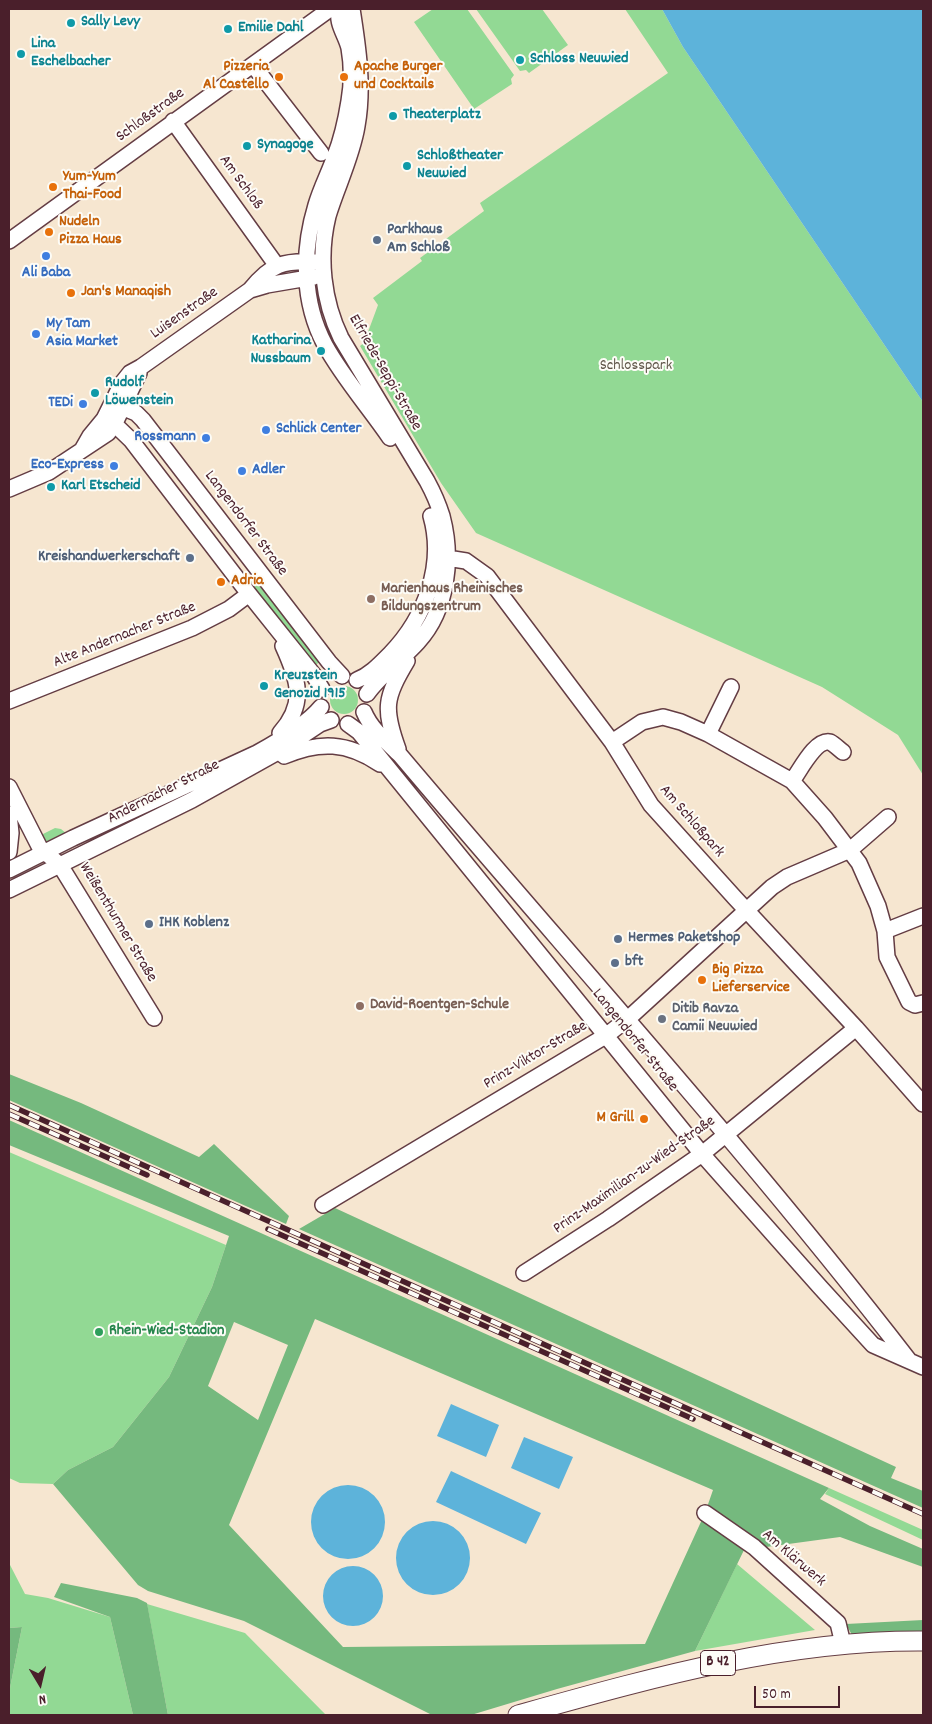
<!DOCTYPE html>
<meta charset="utf-8">
<style>
body{margin:0}
#map{position:relative;width:932px;height:1724px;overflow:hidden;background:#f6e6d0;font-family:Dekko,sans-serif}
canvas{display:block}
.frame{position:absolute;inset:0;border:10px solid #4a1f2b;pointer-events:none}
.north{position:absolute;left:15px;top:1659px;width:50px;height:50px;-webkit-text-stroke:4px #fdfcf7;paint-order:stroke;rotate:171deg;font-size:14px;font-weight:700;line-height:20px;text-align:center;color:#4a1f2b}
.north::after{content:'';display:block;margin:auto;width:18px;height:22px;background:#4a1f2b;clip-path:polygon(50% 0,100% 100%,50% 72%,0 100%)}
.scale{position:absolute;left:754px;top:1686px;width:86px;height:22px;box-sizing:border-box;border:2px solid #4a1f2b;border-top:0;padding-left:6px;font-size:15px;line-height:18px;white-space:nowrap;color:#4a1f2b;-webkit-text-stroke:4px #fdfcf7;paint-order:stroke}
</style>
<div id="map">
<canvas width="932" height="1724"></canvas>
<div class="frame"></div>
<div class="north">N</div>
<div class="scale">50 m</div>
</div>
<script>
const g = document.querySelector('canvas').getContext('2d');
g.lineJoin = 'round';
function fillPath(path, color) { g.fillStyle = color; g.fill(path, 'evenodd'); }
function strokePath(path, color, width, dash) { g.strokeStyle = color; g.lineWidth = width; g.lineCap = dash ? 'butt' : 'round'; g.setLineDash(dash || []); g.stroke(path); }
function label(font, color, halo, rows, align = 'center') {
  g.font = font + ' Dekko,sans-serif'; g.lineWidth = 4; g.setLineDash([]); g.textBaseline = 'middle'; g.strokeStyle = halo; g.fillStyle = color; for (const [text, x, y, turn = 0] of rows) {
    g.save(); g.translate(x, y); g.rotate((+turn || 0) * Math.PI / 180); g.textAlign = isNaN(turn) ? turn : align; if (halo) g.strokeText(text, 0, 0); g.fillText(text, 0, 0); g.restore();
  }
}
const green = new Path2D(`
 M433,9H467L514,75L511,79L512,84L474,109L414,22Z
 M476,9H542L568,45L529,73L526,70L520,71Z
 M625,9H662L683,47L923,402V775L898,735L822,687L476,533L441,483L360,346L371,337L368,332L378,305L373,298L422,261L420,258L484,211L480,203L668,73Z
 M258,576L322,660L312,668L247,584Z
 M330 700a14 14 0 1 1 28 0a14 14 0 1 1-28 0Z
 M55,828L61,829L67,834L46,845L37,837Z
 M9,1152L226,1245L212,1287L169,1377L113,1447L68,1470L53,1484L20,1483L9,1478Z
 M829,1488L923,1530V1540L825,1494Z
 M9,1563L25,1594L48,1598L110,1617L133,1715H9V1693L22,1627L9,1628Z
 M737,1564L815,1630L695,1651Z
 M147,1604L245,1633L326,1715H168Z`);
const forest = new Path2D(`
 M9,1074L81,1103L199,1157L214,1144L289,1216L286,1224L9,1100Z
 M9,1120L829,1488L820,1499L870,1526L923,1549V1567L840,1537L744,1550L695,1651L557,1689L471,1715H432L244,1621L148,1591L138,1585L53,1484L68,1470L113,1447L169,1377L212,1287L229,1236L9,1145ZM315,1319L713,1490L705,1513L645,1644L343,1647L229,1525ZM234,1322L288,1345L258,1420L208,1386Z
 M335,1208L896,1467L891,1478L923,1491V1508L299,1229Z
 M61,1583L137,1598L147,1603L168,1715H133L110,1617L54,1597Z
 M923,1620V1636L852,1635L846,1624Z
 M22,1627L9,1693V1628Z`);
const water = new Path2D(`
 M662,9H923V402L683,47Z
 M451,1404L499,1425L486,1457L437,1436Z
 M524,1437L573,1457L559,1489L511,1468Z
 M451,1471L541,1513L526,1544L436,1502Z
 M311 1522a37 37 0 1 1 74 0a37 37 0 1 1-74 0Z
 M396 1558a37 37 0 1 1 74 0a37 37 0 1 1-74 0Z
 M323 1596a30 30 0 1 1 60 0a30 30 0 1 1-60 0Z`);
const minor = new Path2D(`
 M340,9C335,22 346,35 349,48C352,65 352,84 349,101C346,120 342,138 335,156C329,173 321,188 316,205C302,251 302,302 325,345C343,378 369,407 390,438
 M352,9C358,47 364,87 357,126C352,157 337,186 328,216C318,257 323,301 341,338L427,481C433,492 438,503 442,516C453,558 448,609 418,642C402,660 380,675 367,694
 M253,65L321,153
 M173,121L277,266
 M9,241L330,9
 M250,290L267,285L314,277
 M112,403L136,413L143,420L329,662L342,676
 M106,416L131,440L249,594L313,674L322,689
 M82,450L90,436L104,419L122,383L130,373L141,367L250,290C271,264 283,260 316,262
 M9,489L49,472L108,433L115,423L139,373
 M447,558L466,561L487,576L612,742L651,805L735,898L856,1028L923,1104
 M357,680C370,675 380,664 390,654C425,618 445,565 431,516
 M9,701L192,628L229,609L249,594
 M364,712C371,729 387,742 400,755C570,956 747,1151 908,1359
 M348,724L359,732L702,1154L820,1287L873,1345L923,1367
 M280,733C307,703 298,679 283,646
 M708,734L731,687
 M612,742L642,722L663,717L681,722L708,734L792,781L825,818L859,863L878,906L885,931L887,957L909,1002L915,1005L923,1003
 M398,749C383,708 385,698 407,661
 M284,756C320,741 347,742 380,764
 M792,781C800,771 815,739 830,742C834,744 839,749 843,752
 M9,787L40,848L60,865L154,1018
 M9,814L11,833L9,852
 M9,870L73,838L257,753C277,742 307,724 321,707
 M9,890L192,800L278,752L320,724L331,720
 M885,931L923,916
 M323,1205L607,1035L631,1016L772,887L787,877L850,850L888,817
 M524,1273L608,1219L702,1154L856,1028
 M705,1513L754,1547L838,1623L843,1644`);
const major = new Path2D(`
 M518,1715C651,1678 784,1640 923,1641`);
const rail = new Path2D(`
 M9,1105L923,1514
 M9,1114L147,1175
 M268,1229L693,1419`);
const markers = [
 [71,23,5,"#0f9aa8"],
 [228,29,5,"#0f9aa8"],
 [21,54,5,"#0f9aa8"],
 [520,60,5,"#0f9aa8"],
 [279,77,5,"#e8710a"],
 [344,77,5,"#e8710a"],
 [393,116,5,"#0f9aa8"],
 [247,146,5,"#0f9aa8"],
 [407,166,5,"#0f9aa8"],
 [53,187,5,"#e8710a"],
 [49,232,5,"#e8710a"],
 [377,240,5,"#5c6f8a"],
 [46,256,5,"#3f7fe0"],
 [71,293,5,"#e8710a"],
 [36,334,5,"#3f7fe0"],
 [321,351,5,"#0f9aa8"],
 [95,393,5,"#0f9aa8"],
 [83,404,5,"#3f7fe0"],
 [266,430,5,"#3f7fe0"],
 [206,438,5,"#3f7fe0"],
 [114,466,5,"#3f7fe0"],
 [242,471,5,"#3f7fe0"],
 [51,487,5,"#0f9aa8"],
 [190,558,5,"#5c6f8a"],
 [221,582,5,"#e8710a"],
 [371,599,5,"#8d6e63"],
 [264,686,5,"#0f9aa8"],
 [149,924,5,"#5c6f8a"],
 [618,939,5,"#5c6f8a"],
 [615,963,5,"#5c6f8a"],
 [702,980,5,"#e8710a"],
 [360,1006,5,"#8d6e63"],
 [662,1019,5,"#6b7280"],
 [644,1119,5,"#e8710a"],
 [99,1332,5,"#2e9e5b"]
];
const shields = [
 [718,1663,35]
];
const shieldNames = [
 ["B 42",718,1663]
];
const cultureNames = [
 ["Sally Levy",81,23],
 ["Emilie Dahl",238,29],
 ["Lina",31,45],
 ["Eschelbacher",31,63],
 ["Schloss Neuwied",530,60],
 ["Theaterplatz",403,116],
 ["Synagoge",257,146],
 ["Schloßtheater",417,157],
 ["Neuwied",417,175],
 ["Katharina",311,342,"right"],
 ["Nussbaum",311,360,"right"],
 ["Rudolf",105,384],
 ["Löwenstein",105,402],
 ["Karl Etscheid",61,487],
 ["Kreuzstein",274,677],
 ["Genozid 1915",274,695]
];
const foodNames = [
 ["Pizzeria",269,68,"right"],
 ["Al Castello",269,86,"right"],
 ["Apache Burger",354,68],
 ["und Cocktails",354,86],
 ["Yum-Yum",63,178],
 ["Thai-Food",63,196],
 ["Nudeln",59,223],
 ["Pizza Haus",59,241],
 ["Jan's Manaqish",81,293],
 ["Adria",231,582],
 ["Big Pizza",712,971],
 ["Lieferservice",712,989],
 ["M Grill",634,1119,"right"]
];
const streetNames = [
 ["Schloßstraße",151,116,-36],
 ["Am Schloß",240,183,54],
 ["Luisenstraße",185,314,-35],
 ["Elfriede-Seppi-Straße",384,373,60],
 ["Langendorfer Straße",245,524,53],
 ["Alte Andernacher Straße",125,636,-22],
 ["Andernacher Straße",164,793,-27],
 ["Am Schloßpark",691,822,49],
 ["Weißenthurmer Straße",117,923,59],
 ["Langendorfer Straße",634,1041,51],
 ["Prinz-Viktor-Straße",536,1056,-31],
 ["Prinz-Maximilian-zu-Wied-Straße",635,1176,-35],
 ["Am Klärwerk",793,1559,41]
];
const serviceNames = [
 ["Parkhaus",387,231],
 ["Am Schloß",387,249],
 ["Kreishandwerkerschaft",180,558,"right"],
 ["IHK Koblenz",159,924],
 ["Hermes Paketshop",628,939],
 ["bft",625,963]
];
const shopNames = [
 ["Ali Baba",46,274,"center"],
 ["My Tam",46,325],
 ["Asia Market",46,343],
 ["TEDi",73,404,"right"],
 ["Schlick Center",276,430],
 ["Rossmann",196,438,"right"],
 ["Eco-Express",104,466,"right"],
 ["Adler",252,471]
];
const parkNames = [
 ["Schlosspark",636,367]
];
const educationNames = [
 ["Marienhaus Rheinisches",381,590],
 ["Bildungszentrum",381,608],
 ["David-Roentgen-Schule",370,1006]
];
const worshipNames = [
 ["Ditib Ravza",672,1010],
 ["Camii Neuwied",672,1028]
];
const leisureNames = [
 ["Rhein-Wied-Stadion",109,1332]
];
fillPath(green, '#92d994');
fillPath(forest, '#75b97e');
fillPath(water, '#5db3da');
strokePath(minor, '#643d44', 18);
strokePath(major, '#643d44', 21);
strokePath(minor, '#fff', 15);
strokePath(major, '#fff', 19);
strokePath(rail, '#4a1f2b', 5.5);
strokePath(rail, '#fdfcf7', 4, [11]);
for (const [x, y, r, color] of markers) { const dot = new Path2D(); dot.arc(x, y, r, 0, 2 * Math.PI); g.fillStyle = color; g.fill(dot); strokePath(dot, '#fdfcf7', 2); }
for (const [x, y, w] of shields) { const box = new Path2D(); box.roundRect(x - w / 2, y - 12.5, w, 25, 4); g.fillStyle = '#fdfcf7'; g.fill(box); strokePath(box, '#4a1f2b', 1); }
label('bold 15px', '#4a1f2b', null, shieldNames);
label('bold 16px', '#0d838f', '#fdfcf7', cultureNames, 'left');
label('bold 16px', '#c56008', '#fdfcf7', foodNames, 'left');
label('16px', '#4a1f2b', '#fdfcf7', streetNames);
label('bold 16px', '#4e5e75', '#fdfcf7', serviceNames, 'left');
label('bold 16px', '#366cbe', '#fdfcf7', shopNames, 'left');
label('16px', '#60574a', '#fdfcf7', parkNames);
label('bold 16px', '#785e54', '#fdfcf7', educationNames, 'left');
label('bold 16px', '#5b616d', '#fdfcf7', worshipNames, 'left');
label('bold 16px', '#27864d', '#fdfcf7', leisureNames, 'left');
</script>
